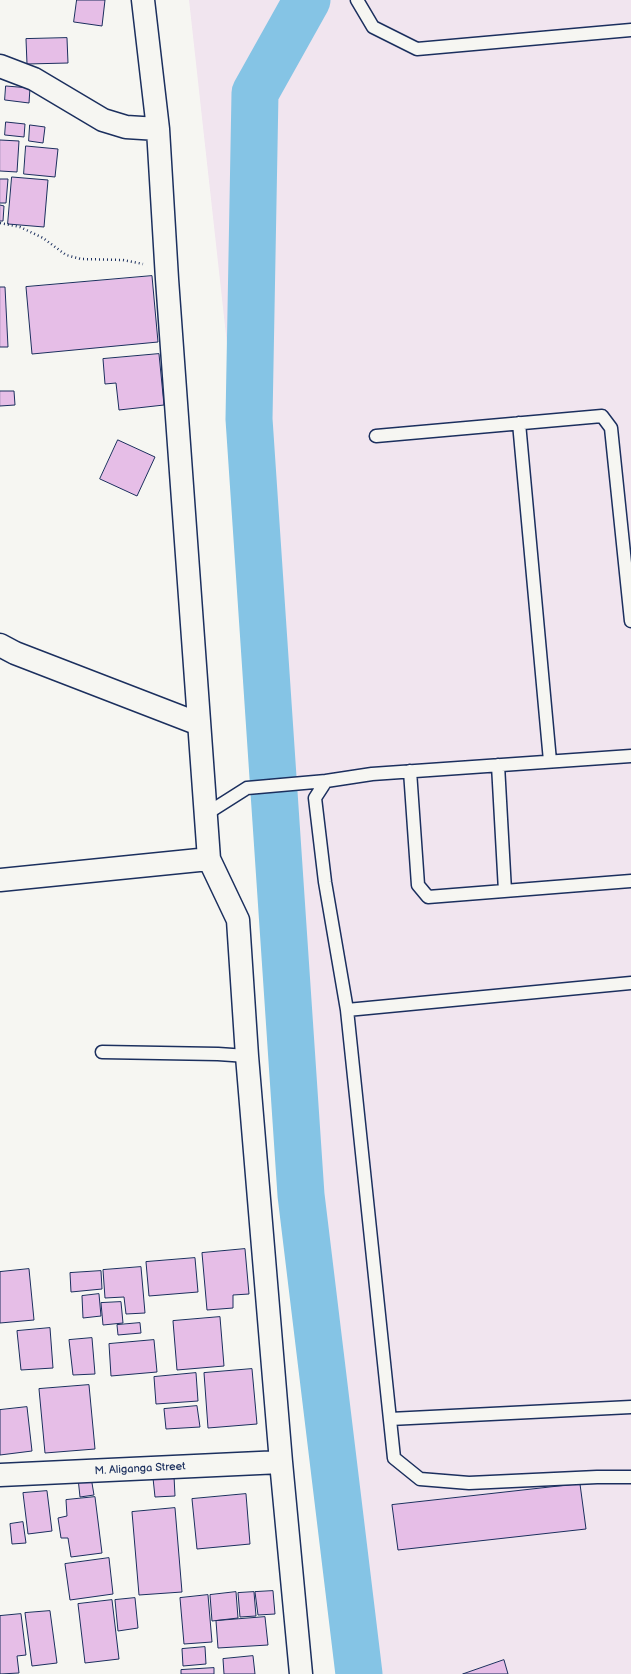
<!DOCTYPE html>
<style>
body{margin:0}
canvas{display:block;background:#f6f6f2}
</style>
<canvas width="631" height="1674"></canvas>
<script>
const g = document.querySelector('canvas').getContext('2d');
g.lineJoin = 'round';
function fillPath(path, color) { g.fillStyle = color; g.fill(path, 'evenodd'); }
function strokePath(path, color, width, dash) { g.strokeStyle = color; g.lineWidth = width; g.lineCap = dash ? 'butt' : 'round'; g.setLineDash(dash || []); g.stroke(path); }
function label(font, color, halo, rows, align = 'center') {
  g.font = font + ' "Balsamiq Sans",sans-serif'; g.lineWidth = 3; g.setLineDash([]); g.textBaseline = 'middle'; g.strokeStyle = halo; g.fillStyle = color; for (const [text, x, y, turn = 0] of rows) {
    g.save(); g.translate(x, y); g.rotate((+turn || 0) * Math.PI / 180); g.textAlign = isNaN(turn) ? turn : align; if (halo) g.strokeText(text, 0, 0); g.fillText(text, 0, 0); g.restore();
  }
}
const built = new Path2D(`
 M189,0H631V1674H374Z`);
const river = new Path2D(`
 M307,0L255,93L249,419L301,1195L359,1674`);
const building = new Path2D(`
 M77,0H105L102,26L74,22Z
 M67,38L68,63L27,64L26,39Z
 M6,86L30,88L29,103L5,100Z
 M6,122L25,124L24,137L5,135Z
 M30,125L45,127L43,143L29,141Z
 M0,140L19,141L17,172L0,171Z
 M26,146L58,149L55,177L24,174Z
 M12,177L48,180L44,227L8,224Z
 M0,179H8L6,203H0Z
 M0,205L4,206L3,221H0Z
 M152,276L158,342L32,354L26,287Z
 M0,287H5L8,347H0Z
 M159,354L164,405L119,410L116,383L105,384L103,359Z
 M0,391H14L15,405L0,406Z
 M118,440L155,457L137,496L100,479Z
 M245,1249L249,1294L233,1295V1308L207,1310L202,1253Z
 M195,1258L198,1292L149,1296L146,1262Z
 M141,1267L145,1313L126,1314L124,1297L105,1298L103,1270Z
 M29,1269L34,1320L0,1323V1272Z
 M101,1271L102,1289L71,1292L70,1273Z
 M99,1294L101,1316L83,1318L82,1296Z
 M121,1302L123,1323L103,1325L101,1303Z
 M220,1317L224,1366L177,1370L173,1321Z
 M140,1323L141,1333L118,1335L117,1325Z
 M50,1328L53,1368L21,1370L17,1331Z
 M92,1338L95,1374L73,1375L69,1340Z
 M154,1340L157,1372L111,1376L109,1344Z
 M252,1369L257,1424L208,1428L204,1373Z
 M196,1373L198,1401L156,1404L154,1377Z
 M89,1385L95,1449L45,1453L39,1389Z
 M197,1406L200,1427L166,1429L164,1409Z
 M27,1407L32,1451L0,1455V1410Z
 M174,1476L175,1496L155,1497L153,1478Z
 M91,1477L94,1495L80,1497L78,1478Z
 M580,1484L586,1529L398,1550L392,1505Z
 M47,1491L52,1531L28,1534L23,1493Z
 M246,1494L250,1544L197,1549L192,1499Z
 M95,1497L102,1553L71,1557L68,1538H61L58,1518L67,1516L66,1500Z
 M175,1508L182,1592L139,1595L132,1512Z
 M23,1522L26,1543L12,1544L10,1524Z
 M109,1558L113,1594L70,1600L65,1564Z
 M273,1591L275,1614L258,1615L255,1592Z
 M236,1592L238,1618L212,1621L210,1595Z
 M254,1592L256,1616L240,1617L238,1593Z
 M208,1595L212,1642L184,1644L180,1598Z
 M135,1598L138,1628L118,1631L115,1600Z
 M112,1600L119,1659L85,1663L78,1604Z
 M50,1611L57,1663L32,1666L25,1613Z
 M21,1614L26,1655L17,1656L19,1673L0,1674V1616Z
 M265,1617L268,1645L218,1648L216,1621Z
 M205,1647L206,1664L183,1666L182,1649Z
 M253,1656L255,1674H224L223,1659Z
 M504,1660L508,1674H463Z
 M214,1668V1674H181V1670Z`);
const path = new Path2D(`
 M0,223L20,227L43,238L66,255L81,259L123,260L143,264`);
const lane = new Path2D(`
 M357,0L373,27L417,49L631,30
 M519,423L550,761
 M376,436L602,416L611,428L631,621
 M631,756L372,774L326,781L315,798L325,882L347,1010L394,1458L420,1479L469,1483L597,1477H631
 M498,765L505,891
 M410,771L418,885L428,897L631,881
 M206,814L247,788L326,781
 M347,1010L631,983
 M102,1052L218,1054L247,1056
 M390,1419L631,1407`);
const street = new Path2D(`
 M143,0L158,129L167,279L209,859L238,920L247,1056L281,1462L301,1674
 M0,66L34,79L103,120L126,127L158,129
 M0,645L15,653L199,724
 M0,880L209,859
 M0,1475L281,1462`);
const streetNames = [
 ["M. Aliganga Street",140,1469,-3]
];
fillPath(built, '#f1e5ef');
strokePath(river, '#85c4e5', 47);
fillPath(building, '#e6bee7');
strokePath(building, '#1b2f5e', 1);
strokePath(lane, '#1b2f5e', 15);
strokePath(street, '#1b2f5e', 25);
strokePath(path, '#1b2f5e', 2.5, [1, 3]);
strokePath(lane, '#f6f6f2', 12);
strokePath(street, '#f6f6f2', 22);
label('11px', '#1b2f5e', '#f6f6f2', streetNames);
</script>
